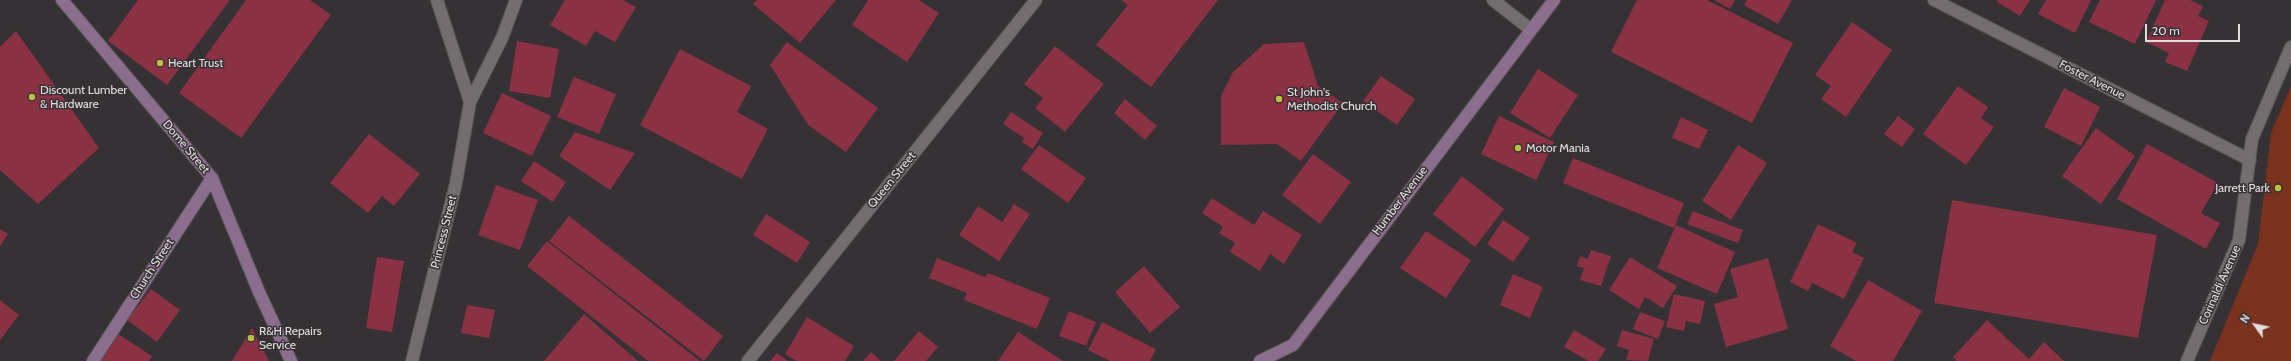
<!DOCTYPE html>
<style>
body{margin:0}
#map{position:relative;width:2291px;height:361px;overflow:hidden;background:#363134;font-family:Cabin,sans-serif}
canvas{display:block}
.north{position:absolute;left:2235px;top:305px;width:40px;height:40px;-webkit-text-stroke:3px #363134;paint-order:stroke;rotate:303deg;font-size:11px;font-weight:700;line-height:16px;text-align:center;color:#e1dddf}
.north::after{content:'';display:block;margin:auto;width:14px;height:18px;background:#e1dddf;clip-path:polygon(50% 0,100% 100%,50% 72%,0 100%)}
.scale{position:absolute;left:2145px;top:24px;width:95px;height:18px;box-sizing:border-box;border:2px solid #e1dddf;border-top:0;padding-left:5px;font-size:12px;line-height:14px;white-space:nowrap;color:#e1dddf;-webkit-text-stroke:3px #363134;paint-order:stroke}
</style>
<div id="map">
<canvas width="2291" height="361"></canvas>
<div class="north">N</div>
<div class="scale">20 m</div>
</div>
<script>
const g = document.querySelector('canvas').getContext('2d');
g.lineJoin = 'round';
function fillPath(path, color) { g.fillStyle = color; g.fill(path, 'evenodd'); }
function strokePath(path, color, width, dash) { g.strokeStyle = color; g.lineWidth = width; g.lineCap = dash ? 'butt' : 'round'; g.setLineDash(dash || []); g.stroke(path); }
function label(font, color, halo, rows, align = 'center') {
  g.font = font + ' Cabin,sans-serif'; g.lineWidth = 3; g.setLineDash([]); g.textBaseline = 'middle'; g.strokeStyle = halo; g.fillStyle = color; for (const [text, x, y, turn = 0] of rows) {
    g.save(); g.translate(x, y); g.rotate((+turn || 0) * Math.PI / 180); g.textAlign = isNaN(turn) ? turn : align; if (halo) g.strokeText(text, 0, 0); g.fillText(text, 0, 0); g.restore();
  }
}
const green = new Path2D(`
 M2291,86V361H2210L2258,244L2271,133Z`);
const building = new Path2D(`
 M138,0H230L167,85L108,41Z
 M246,0H310L331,15L241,138L179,93Z
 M565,0H623L636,7L615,42L595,31L586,46L550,25Z
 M757,0H836L800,43L753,4Z
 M868,0H919L939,13L907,62L852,25Z
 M1121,0H1218L1151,87L1096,45L1128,5Z
 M1637,0H1707L1793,43L1752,123L1611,52Z
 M1714,0H1735L1730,9Z
 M1747,0H1792L1778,24L1744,5Z
 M1998,0H2030L2020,16L1997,2Z
 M2046,0H2091L2075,33L2038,14Z
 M2100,0H2156L2135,44L2089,22Z
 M2165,0H2190L2203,6L2198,16L2209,21L2187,71L2165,62L2169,53L2146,42Z
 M1852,22L1892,50L1846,117L1821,99L1831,86L1815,75Z
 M16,31L99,148L38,204L0,170V47Z
 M517,41L559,49L550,98L509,91Z
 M787,42L878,108L846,152L808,125L770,65Z
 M1304,42L1318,86L1343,103L1301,161L1277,144L1221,145V96L1233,72L1264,44Z
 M1055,46L1104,84L1065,132L1035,108L1043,98L1024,84Z
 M680,49L751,86L737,112L768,129L742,179L640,125Z
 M1538,69L1578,95L1550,138L1510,113Z
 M1381,76L1415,99L1397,125L1363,101Z
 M574,77L616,94L599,134L557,117Z
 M1958,86L1988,107L1981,118L1994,127L1966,165L1923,134Z
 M2064,88L2100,107L2081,146L2044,127Z
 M502,93L551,116L532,156L483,133Z
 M1125,99L1157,126L1145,140L1114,113Z
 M1011,112L1043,133L1033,149L1022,142L1024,138L1003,124Z
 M1499,116L1554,142L1536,180L1481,154Z
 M1898,116L1915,129L1902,147L1884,134Z
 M1681,117L1708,130L1699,149L1672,138Z
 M2096,128L2135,156L2101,204L2062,176Z
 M575,132L635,153L610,190L559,156Z
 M369,134L420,174L394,206L382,196L368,213L330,183Z
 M2147,144L2218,183L2201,213L2220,223L2206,249L2117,199Z
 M1039,145L1086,178L1068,203L1021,169Z
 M1738,145L1767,163L1731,220L1702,201Z
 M1313,154L1351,182L1320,224L1282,195Z
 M1573,158L1684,203L1674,228L1563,183Z
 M534,161L566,182L553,202L521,181Z
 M1462,176L1504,209L1475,247L1433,214Z
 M496,185L538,200L520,250L478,235Z
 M1212,198L1254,225L1263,211L1302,235L1284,264L1270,254L1260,271L1230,252L1235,243L1219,233L1223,227L1202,213Z
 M1952,200L2157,235L2138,338L1934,303Z
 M1014,204L1030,214L999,261L959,235L978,206L1002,222Z
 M1693,211L1743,230L1738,243L1687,224Z
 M766,214L810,242L797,263L753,235Z
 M569,216L723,336L704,361L549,241Z
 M1503,220L1530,238L1513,262L1487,244Z
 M1818,224L1857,243L1852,252L1864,258L1844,299L1812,283L1808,291L1790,282Z
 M1676,225L1735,252L1717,294L1657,268Z
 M0,229L8,234L0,246Z
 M1426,231L1471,260L1446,298L1400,268Z
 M547,241L700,361H648L527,266Z
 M1591,250L1611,256L1601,286L1580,280L1584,268L1577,266L1580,256L1588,259Z
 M377,257L404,261L392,332L366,328Z
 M1630,257L1677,286L1663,308L1645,297L1639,309L1609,290Z
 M937,258L985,277L988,273L1050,298L1037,329L964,300L967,293L929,278Z
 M1768,258L1788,329L1726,347L1714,304L1738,297L1730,269Z
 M1144,266L1180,307L1150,333L1115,292Z
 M1513,274L1543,287L1530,318L1500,305Z
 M1868,280L1922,311L1893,361H1856L1830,346Z
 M151,289L180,310L157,342L127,320Z
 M1674,294L1705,301L1700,324L1686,321L1684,331L1666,327Z
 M0,300L19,315L0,340Z
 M467,305L495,310L489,338L461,333Z
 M1069,311L1096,322L1086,346L1059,336Z
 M1640,312L1665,321L1658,339L1633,329Z
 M584,314L638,361H544Z
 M807,317L854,346L845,361H797L785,354Z
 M1987,320L2029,359L2044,342L2064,361H1957L1953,357Z
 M1102,322L1156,349L1150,361H1110L1088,350Z
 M252,328L269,361H232Z
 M1574,330L1606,349L1598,361H1588L1564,347Z
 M1622,330L1654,339L1648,361L1626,360L1629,350L1617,346Z
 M919,331L938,347L926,361H894Z
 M115,332L152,356L149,361H97Z
 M1018,332L1063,361H998Z
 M871,352L881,361H863Z
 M777,353L788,361H770Z`);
const street = new Path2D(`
 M437,0L470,102
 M1493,0L1530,29
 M1934,0L2250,160
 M412,361L456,183L470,102L502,38L516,0
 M748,361L1036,0
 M2187,361L2239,240L2252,139L2291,47`);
const secondary = new Path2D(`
 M62,0L212,178L259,292L291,361
 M93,361L212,178
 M1260,361L1293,345L1554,0`);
const markers = [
 [160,63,4,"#bdbf43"],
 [32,97,4,"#bdbf43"],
 [1279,99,4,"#bdbf43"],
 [1518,148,4,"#bdbf43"],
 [2278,188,4,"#bdbf43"],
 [251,338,4,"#bdbf43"]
];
const poiNames = [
 ["Heart Trust",168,63],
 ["Discount Lumber",40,90],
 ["& Hardware",40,104],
 ["St John's",1287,92],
 ["Methodist Church",1287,106],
 ["Motor Mania",1526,148],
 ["Jarrett Park",2270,188,"right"],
 ["R&H Repairs",259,331],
 ["Service",259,345]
];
const streetNames = [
 ["Foster Avenue",2092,80,27],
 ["Dome Street",186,147,50],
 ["Queen Street",892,180,-51],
 ["Humber Avenue",1400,201,-53],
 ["Princess Street",444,232,-76],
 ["Church Street",152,269,-57],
 ["Corinaldi Avenue",2220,285,-66]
];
fillPath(green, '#7a311e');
fillPath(building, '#8a3143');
strokePath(street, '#555052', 14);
strokePath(secondary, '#555052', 14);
strokePath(street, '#736d70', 12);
strokePath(secondary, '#8b6d8e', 12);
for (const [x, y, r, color] of markers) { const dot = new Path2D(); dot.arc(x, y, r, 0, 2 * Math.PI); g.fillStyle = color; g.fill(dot); strokePath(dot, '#363134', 1.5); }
label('12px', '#e1dddf', '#363134', poiNames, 'left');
label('12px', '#e1dddf', '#363134', streetNames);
</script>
